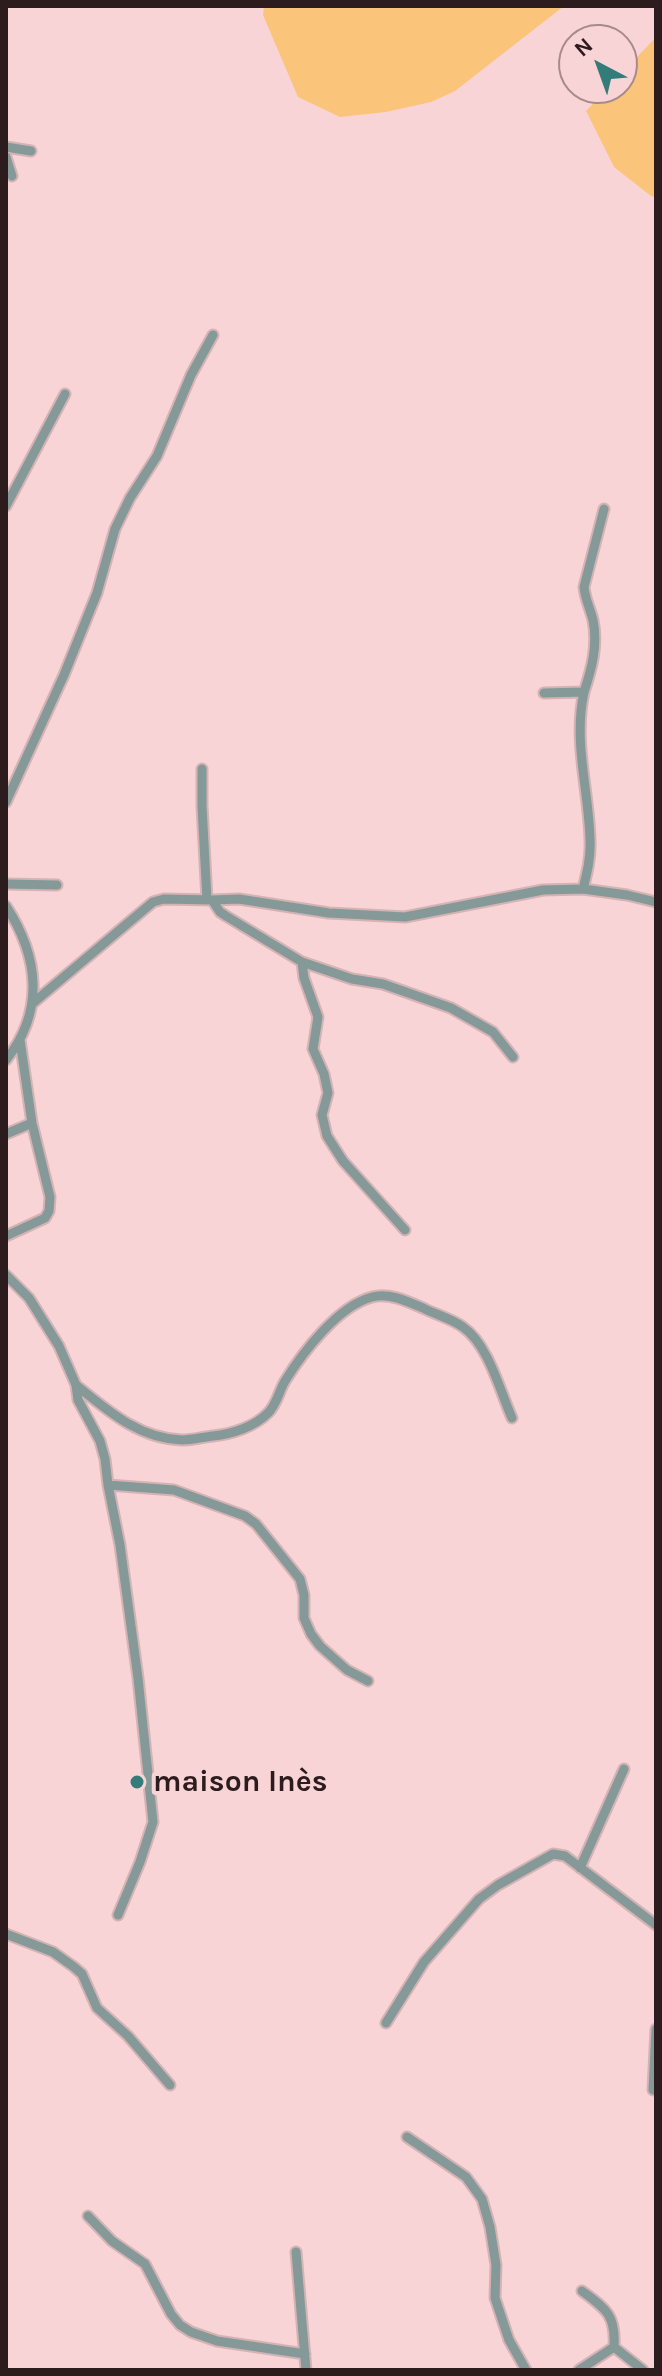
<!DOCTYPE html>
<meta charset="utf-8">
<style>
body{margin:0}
#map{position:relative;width:662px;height:2376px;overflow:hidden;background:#f9d4d6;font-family:Karla,sans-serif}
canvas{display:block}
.frame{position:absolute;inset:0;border:8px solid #2c1c1d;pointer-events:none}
.north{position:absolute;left:558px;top:24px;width:80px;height:80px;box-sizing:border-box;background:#f9d4d6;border:2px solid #a78a8c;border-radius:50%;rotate:319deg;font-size:22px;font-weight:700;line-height:32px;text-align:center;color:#2c1c1d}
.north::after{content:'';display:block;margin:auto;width:28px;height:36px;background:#337c7a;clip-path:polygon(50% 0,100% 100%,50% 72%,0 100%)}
</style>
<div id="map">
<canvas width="662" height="2376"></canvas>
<div class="frame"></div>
<div class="north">N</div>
</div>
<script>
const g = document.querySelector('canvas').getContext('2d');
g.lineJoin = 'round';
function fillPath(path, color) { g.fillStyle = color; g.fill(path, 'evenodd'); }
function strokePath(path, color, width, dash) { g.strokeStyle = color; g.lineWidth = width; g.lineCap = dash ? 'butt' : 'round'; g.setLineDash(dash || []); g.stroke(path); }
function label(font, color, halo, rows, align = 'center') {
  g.font = font + ' Karla,sans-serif'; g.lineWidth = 8; g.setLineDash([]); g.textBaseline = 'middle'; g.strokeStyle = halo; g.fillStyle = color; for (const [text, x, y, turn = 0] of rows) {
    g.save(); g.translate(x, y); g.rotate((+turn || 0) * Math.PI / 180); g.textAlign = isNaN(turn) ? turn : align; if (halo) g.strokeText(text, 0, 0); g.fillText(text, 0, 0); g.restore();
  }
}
const green = new Path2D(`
 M264,6H564L455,91L431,102L386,112L340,117L298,97L263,15Z
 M656,37V197L651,196L614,167L586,111L608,88H622V73Z`);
const street = new Path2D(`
 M6,147L31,151
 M6,157L12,176
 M6,506L65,394
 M584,692C592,668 598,645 593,620C590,608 585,599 584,587L604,509
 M544,693L584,692C573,742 589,791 590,840C591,857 587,873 583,889
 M202,769V806L207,900
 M6,802L64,675L97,593L115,529L130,498L157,456L191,375L213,335
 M6,884L57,885
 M212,900L239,899L329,913L405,917L543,890L583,889L627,895L656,902
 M6,906C39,957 45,1011 6,1060
 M302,962L304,978L318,1017L313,1049L324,1074L328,1093L322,1115L327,1136L343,1161L405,1230
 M33,1003L153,902L164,899L212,900L220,912L226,916L302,962L352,979L383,984L451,1008L493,1032L513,1057
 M6,1134L32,1123
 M6,1236L45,1218L49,1211L50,1197L32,1123L20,1040
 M6,1275L29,1298L59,1346L76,1385L78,1400L100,1441L105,1459L108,1485L120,1545L138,1678L153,1822L140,1862L118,1915
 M76,1385C107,1410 139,1439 182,1440C192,1440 203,1437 213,1436C232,1434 254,1427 268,1413C277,1404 279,1391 285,1381C303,1352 338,1306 372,1297C389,1292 409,1302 425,1309C437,1315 452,1319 463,1327C488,1344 500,1391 512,1418
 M108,1485L174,1490L245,1516L256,1524L300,1579L304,1595V1618L311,1634L320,1646L347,1670L368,1681
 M580,1868L624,1769
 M6,1934L53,1952L74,1967L82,1974L97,2008L128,2036L170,2085
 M386,2023L424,1962L479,1899L498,1885L553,1854L565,1856L656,1925
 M653,2090L656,2029
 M407,2137L466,2177L482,2199L490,2227L496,2265L495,2298L509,2340L526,2370
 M88,2216L112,2241L145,2264L171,2314L180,2325L191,2332L217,2341L305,2354
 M296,2252L306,2370
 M582,2291C606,2309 616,2315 614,2347L643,2370
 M579,2370L614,2347`);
const markers = [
 [137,1782,8,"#337c7a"]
];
const poiNames = [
 ["maison Inès",153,1782]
];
fillPath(green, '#fbc47b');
strokePath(street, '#d4b3b5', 13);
strokePath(street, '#849998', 9);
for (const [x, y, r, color] of markers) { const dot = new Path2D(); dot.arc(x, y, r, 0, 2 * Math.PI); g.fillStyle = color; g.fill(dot); strokePath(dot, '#f9d4d6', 3); }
label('bold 30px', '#2c1c1d', '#f9d4d6', poiNames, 'left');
</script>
